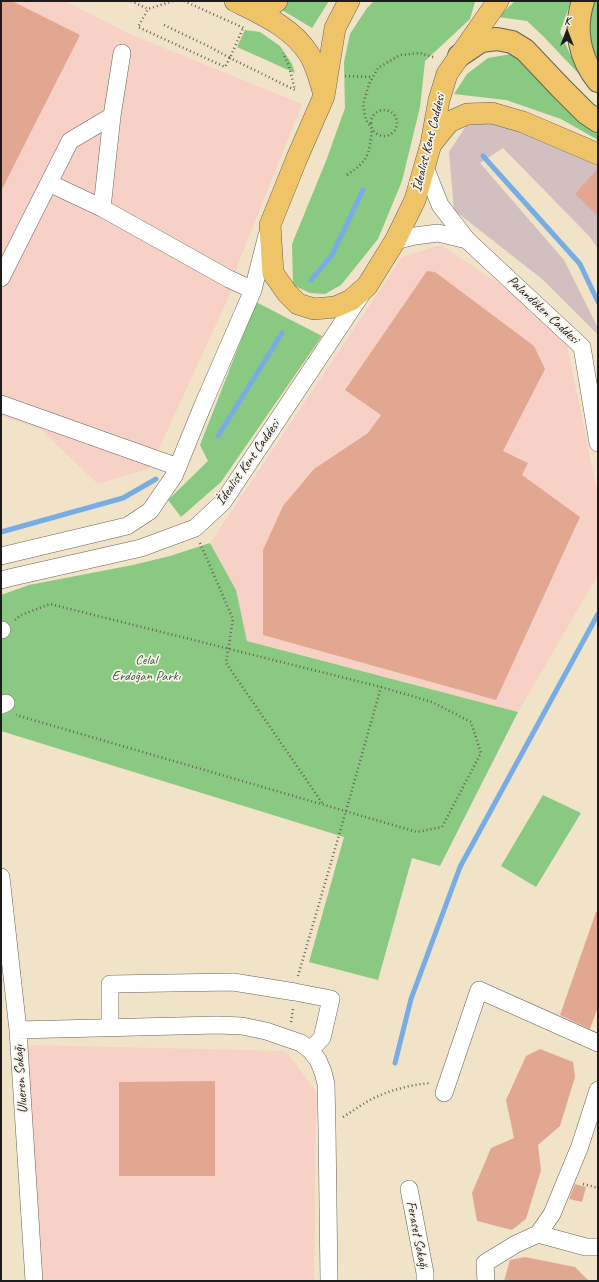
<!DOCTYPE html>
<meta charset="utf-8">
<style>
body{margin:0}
#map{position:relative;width:599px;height:1282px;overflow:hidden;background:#f0e3c8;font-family:Caveat,sans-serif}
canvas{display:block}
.frame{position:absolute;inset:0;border:2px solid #1c1c1c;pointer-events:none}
.north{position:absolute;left:547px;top:12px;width:40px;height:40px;-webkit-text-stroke:3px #f7f3e8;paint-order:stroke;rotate:0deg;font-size:11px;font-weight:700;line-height:16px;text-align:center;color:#1c1c1c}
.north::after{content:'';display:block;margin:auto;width:14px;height:18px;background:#1c1c1c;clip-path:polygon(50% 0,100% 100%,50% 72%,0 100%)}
</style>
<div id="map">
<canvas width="599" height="1282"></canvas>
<div class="frame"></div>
<div class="north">K</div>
</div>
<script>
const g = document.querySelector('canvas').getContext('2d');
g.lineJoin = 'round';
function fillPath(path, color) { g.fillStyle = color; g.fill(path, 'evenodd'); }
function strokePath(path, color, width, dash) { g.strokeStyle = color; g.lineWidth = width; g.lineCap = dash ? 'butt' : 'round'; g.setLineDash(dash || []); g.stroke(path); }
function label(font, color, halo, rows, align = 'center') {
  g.font = font + ' Caveat,sans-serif'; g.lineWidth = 3.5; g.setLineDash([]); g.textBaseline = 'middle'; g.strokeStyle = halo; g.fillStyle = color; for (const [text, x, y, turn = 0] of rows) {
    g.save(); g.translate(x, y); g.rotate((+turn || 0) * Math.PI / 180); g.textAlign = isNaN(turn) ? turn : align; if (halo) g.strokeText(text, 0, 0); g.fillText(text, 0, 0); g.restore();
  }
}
const built = new Path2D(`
 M1,1H65L132,35L302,104L238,264L231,292L150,468L98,484L40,429L1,416Z
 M441,245L563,326L598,495V575L518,712L247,641L236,590L210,543L402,257Z
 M27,1045L286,1051L316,1091L314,1281H28Z`);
const industrial = new Path2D(`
 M508,118L598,159V249L590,237L503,148L480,163L564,260L598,328V335L542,279L454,210L449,152L466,126Z`);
const green = new Path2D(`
 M287,1H329L312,28L282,10Z
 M374,1H474L475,2L470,19L425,61L420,107L402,181L378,239L341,285L325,294L310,293L293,285L292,244L326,161L345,108L344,62L350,34L367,8Z
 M515,1H571L560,32L579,74L542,35L527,21L498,17Z
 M594,1H598V65L583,31L589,7Z
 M245,30L260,32L280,46L292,64L295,73L237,47Z
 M511,54L536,69L598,131V140L561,119L506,100L454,94L467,74L488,58Z
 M256,302L322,336L221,482L181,517L168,500L208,461L200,445Z
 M210,543L236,590L247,641L518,712L440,866L412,858L378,980L309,962L344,837L1,731V595L29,585L133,565L170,556Z
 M543,795L581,813L536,887L501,866Z`);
const stream = new Path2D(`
 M483,156L580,264L598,302
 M311,280L332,255L363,190
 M218,436L282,333
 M1,532L123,498L156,479
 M395,1063L411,999L460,867L598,614`);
const building = new Path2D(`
 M1,1H12L80,35L1,191Z
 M598,168V216L575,194Z
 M427,271L435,272L534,346L545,369L503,451L528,463L522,475L580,517L496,700L263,635V550L283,506L314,469L368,433L381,415L345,390Z
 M596,912H598V1007L590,1029L560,1015Z
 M540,1049L573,1062L575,1077L560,1126L538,1145L541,1170L526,1219L512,1230L477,1221L472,1193L491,1148L514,1138L506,1100L526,1056Z
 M215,1081V1176H119V1082Z
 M575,1184L586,1187L582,1202L569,1199Z
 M525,1257L575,1267L589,1281H504L510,1260Z`);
const path = new Path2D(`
 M131,1L148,9
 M173,1L148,9L138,27L225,67L230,58L295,90L289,66L283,53
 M184,1L246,29
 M164,25L210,47L230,58L243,28
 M345,76L373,77
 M371 123a13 13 0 1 1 26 0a13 13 0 1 1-26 0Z
 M347,175C369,160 369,155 372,129L366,120L363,105L369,84L378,68L400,55L420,53L436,58
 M200,543L233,619L226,663L323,804
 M15,620L21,615L50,604L381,687L432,702L471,722L481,753L442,827L417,832L16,715
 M298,976L346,811L381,687
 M291,1022L293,1009
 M343,1117C353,1111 362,1104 372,1099C390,1090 410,1085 430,1083
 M583,1184L598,1188`);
const minor = new Path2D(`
 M112,116L122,53
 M425,167L440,205L467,240L582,347L598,443
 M49,183L102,208
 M395,241L415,236L438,233L467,240
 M1,278L70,141L112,116L102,208L229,279L253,290
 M1,404L178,467
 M1,556L127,526L150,511L174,476L203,405L253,290L267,235
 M1,580L13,577L141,548L195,528L223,502L363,292
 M1,630H2
 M1,705L6,703
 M1,877L18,1030L34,1281
 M110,1028V984L233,982L295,992L331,999L322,1038L310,1050
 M18,1030L217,1025L242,1026L266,1031L301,1043L310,1050L318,1060L323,1072L326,1084L327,1128L329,1281
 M444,1093L479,990L598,1043
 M409,1189L425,1273V1281
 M538,1234L586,1247H598
 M486,1281L485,1263L516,1244L538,1234L552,1214L580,1146L598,1090`);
const major = new Path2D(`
 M235,1C261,14 292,27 309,54C316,65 319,78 323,91
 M349,1L335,28L324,96L297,158L270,225L273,273L287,293L298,304L314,309L335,307L351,300L367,286L395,241L415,200L431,144L439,100L447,74L498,1
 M255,11L268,8L277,1
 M432,143L449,122L467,114L492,113L523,122L598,154`);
const highway = new Path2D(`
 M583,1C574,29 579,58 598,81
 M459,56L481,41L497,39L512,42L525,50L560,87L586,113L598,121`);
const streetNames = [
 ["İdealist Kent Caddesi",429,143,-76],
 ["Palandöken Caddesi",543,310,43],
 ["İdealist Kent Caddesi",248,463,-55],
 ["Ulueren Sokağı",21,1079,-94],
 ["Feraset Sokağı",417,1235,79]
];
const parkNames = [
 ["Celal",146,660],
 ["Erdoğan Parkı",146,676]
];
fillPath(built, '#f7d1c6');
fillPath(industrial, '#d2bfbf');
fillPath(green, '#89c981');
strokePath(stream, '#77ace5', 5);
fillPath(building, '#e2a791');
strokePath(minor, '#666258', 18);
strokePath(major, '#666258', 22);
strokePath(highway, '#666258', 24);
strokePath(path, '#666258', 2.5, [1, 3]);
strokePath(minor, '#fff', 17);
strokePath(major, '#efc469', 21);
strokePath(highway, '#efc469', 22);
label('14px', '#1c1c1c', '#f7f3e8', streetNames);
label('14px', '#42593f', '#f7f3e8', parkNames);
</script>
